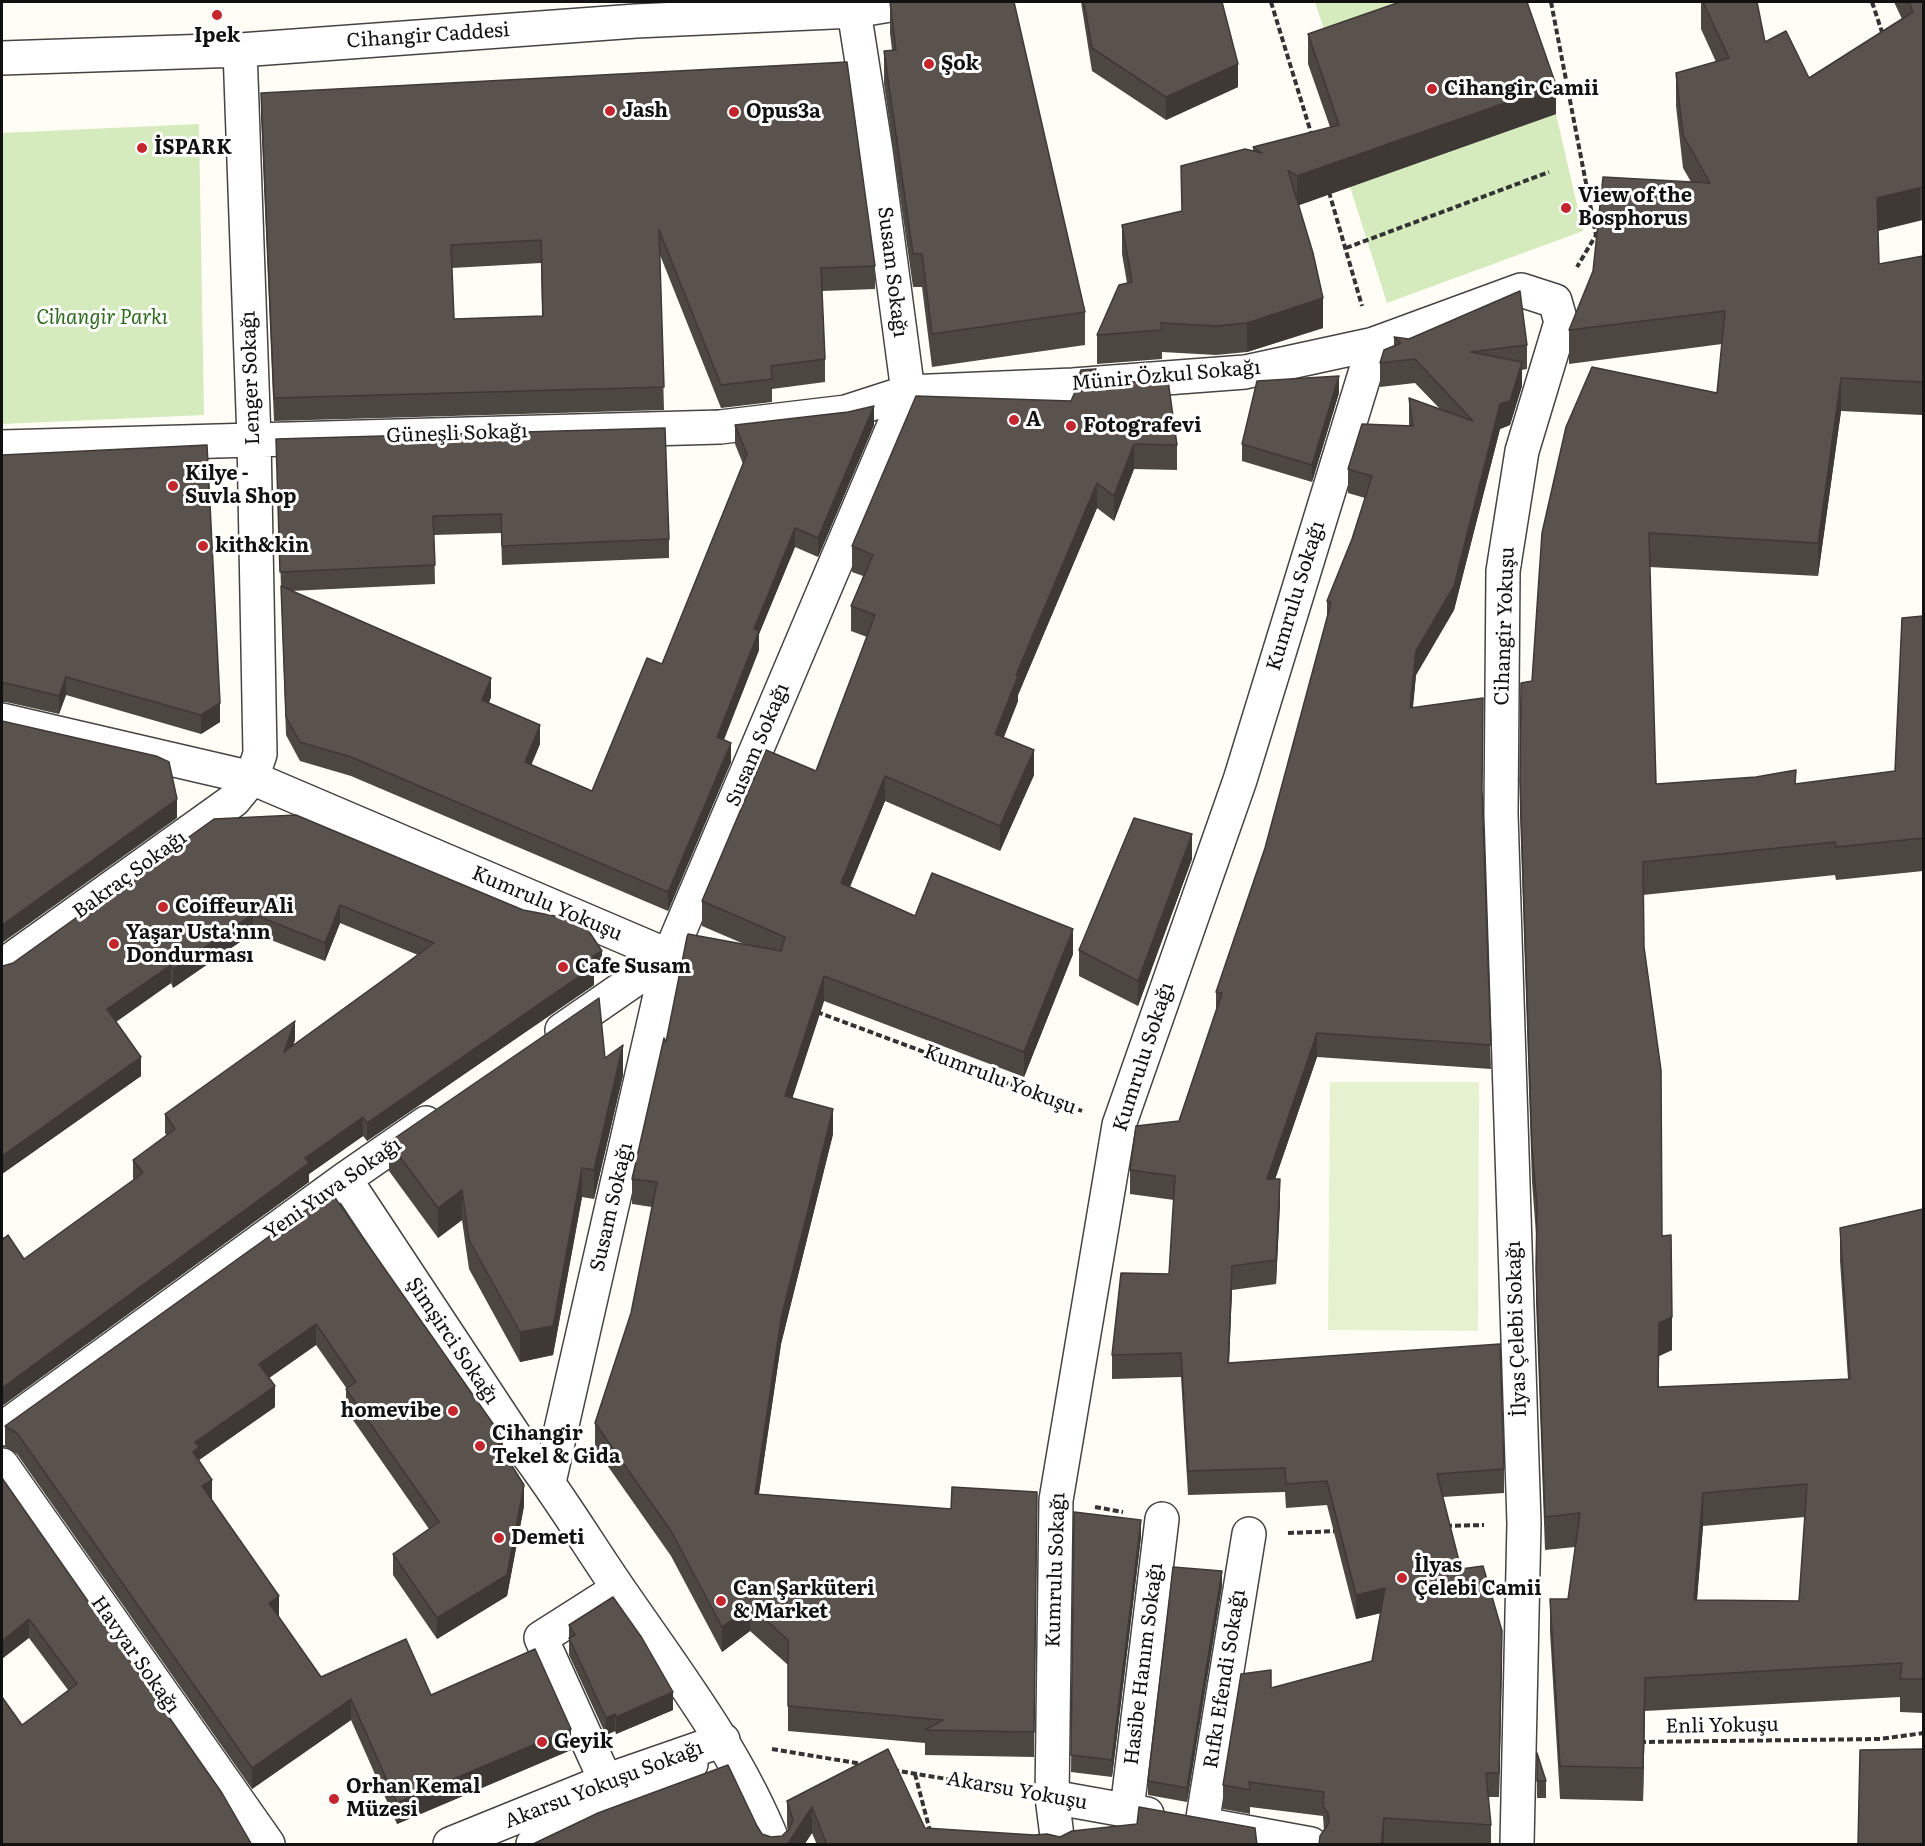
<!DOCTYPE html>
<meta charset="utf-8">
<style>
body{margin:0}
#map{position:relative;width:1925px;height:1846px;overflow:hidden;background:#fffdf5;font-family:Literata,serif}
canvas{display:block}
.frame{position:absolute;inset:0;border:3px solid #111;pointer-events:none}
</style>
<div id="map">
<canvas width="1925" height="1846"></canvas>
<div class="frame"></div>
</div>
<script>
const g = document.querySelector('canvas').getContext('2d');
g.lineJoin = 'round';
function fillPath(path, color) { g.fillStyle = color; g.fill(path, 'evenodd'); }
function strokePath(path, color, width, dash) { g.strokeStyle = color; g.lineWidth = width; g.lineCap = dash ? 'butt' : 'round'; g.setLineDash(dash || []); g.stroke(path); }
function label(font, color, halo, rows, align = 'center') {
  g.font = font + ' Literata,serif'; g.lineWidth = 6; g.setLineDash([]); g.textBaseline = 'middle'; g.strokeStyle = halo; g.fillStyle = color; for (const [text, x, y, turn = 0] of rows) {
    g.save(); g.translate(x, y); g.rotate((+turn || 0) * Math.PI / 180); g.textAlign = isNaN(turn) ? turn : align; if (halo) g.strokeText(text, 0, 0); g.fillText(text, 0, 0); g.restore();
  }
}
const green = new Path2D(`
 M1315,2H1483L1332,55Z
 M1556,114L1583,231L1387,303L1350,187Z
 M199,124L204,415L2,424V133Z`);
const pitch = new Path2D(`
 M1330,1082H1479L1478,1331L1328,1330Z`);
const path = new Path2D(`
 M1271,2L1312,136
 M1551,2L1596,235L1577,267
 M1872,2L1883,35
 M1329,192L1362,306
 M1346,248L1549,172
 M817,1012L1082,1111
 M1095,1507L1123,1512
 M1446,1526L1484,1525
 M1288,1533L1337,1531
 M1640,1742L1880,1739L1924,1733
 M772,1749L862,1764
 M893,1770L1013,1790
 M915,1774L930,1831`);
const minor = new Path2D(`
 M2,58L240,50L636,21L854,11L908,2
 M2,447L720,427L846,412L908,392L1073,385L1245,372L1374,344L1521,290L1555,301L1561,322L1522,451L1503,571L1501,814L1524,1523L1517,1844
 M2,720L252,778L669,956
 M2,966L234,800L252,778L260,754L254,439L240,50
 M562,1030L669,956
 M345,1179L522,1447C559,1495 589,1546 623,1595C678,1675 738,1753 774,1844
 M2,1429L345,1179L426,1123
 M2,1465L268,1844
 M549,1482L669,956L908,392L876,151L854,11
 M618,1589L541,1638L618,1808
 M1052,1797L1147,1814
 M1127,1810L1162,1519
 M1202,1824L1249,1534
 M1213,1826L1311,1844
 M450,1844L608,1780L723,1740
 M533,1844L618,1808L691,1764
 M1058,1844L1052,1797L1056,1500L1119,1125L1240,780L1374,344`);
const wall = new Path2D(`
 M890,2L1085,312V345L932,367L922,287H913L884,84V51L892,50L890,33Z
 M1081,2H1222L1238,87L1166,120L1092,71Z
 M1701,2H1757L1765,42L1809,78L1902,19L1894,2H1923V220L1878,231L1879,264L1923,256V424L1922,415L1841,411L1818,576L1649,567L1656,784H1796L1895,771L1923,616V871L1836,880L1835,875L1643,895L1644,947L1662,1236L1672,1350L1659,1356V1387L1848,1379L1840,1261V1228L1923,1209V1713L1900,1712V1697L1645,1711L1643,1801L1560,1799L1550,1632V1599H1568L1575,1547L1545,1550L1536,1302V1234L1532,1182L1520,814L1521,683L1532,681L1717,393L1722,344L1569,364V330L1691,182L1683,168L1676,106V73L1716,62L1701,29ZM1805,1517L1799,1601L1697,1600L1703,1526Z
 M1308,34L1556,114L1298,205L1323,328L1247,352L1216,355L1162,352V359L1097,364V335L1127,283L1122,254V225L1182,211L1253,151V147L1330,127L1308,64Z
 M261,93L875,266V289L822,291L825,359V382L772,389V402L721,408L660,255L664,410L274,421L261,116ZM541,263L542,316L454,319L452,268Z
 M1394,337L1409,339L1527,345V369L1522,370V386L1510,425L1500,429L1454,610L1416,675L1413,708L1482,795L1491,1069L1317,1057L1275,1179L1280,1203L1276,1284L1232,1290L1229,1363L1504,1469V1493L1443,1497L1461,1569L1502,1655L1499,1797H1488L1491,1825V1845H1414L1384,1843L1324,1831L1323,1816L1250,1807V1814L1223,1809V1785L1271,1688L1372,1661L1381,1613L1356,1619L1327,1505L1286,1508L1285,1492L1188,1495L1181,1377L1112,1379V1355L1169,1274L1174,1200L1130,1194V1170L1179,1121L1216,1010V992L1265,848L1327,619V601L1352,539L1365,498L1348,493V469L1409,426V398L1440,409L1415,383L1380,387V363L1394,346Z
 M1096,384L1177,445V470L1134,469L1114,521L1097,508L1018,695V701L1004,737L1034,775L1000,851L885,801L850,887L915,916L1073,954L1024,1077L824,1001L792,1098L833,1134L781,1344L759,1494L951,1509L1037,1492L1034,1757L925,1755V1743L788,1731V1665L750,1631L722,1652L671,1556L595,1448V1423L631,1313L652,1207L632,1204V1179L666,1042L744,944L702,926V901L816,771L867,637L851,631V606L863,576L852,572V546Z
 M1339,393L1312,482L1242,461V444Z
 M735,425H874L818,557L795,547L759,634V650L724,740L731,762L668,911L351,776L300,761L286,735L276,439L669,539V558L502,565L501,533L434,535L435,584L291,591L491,697L489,703L540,744L531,765L592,791L662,664L743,464L735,444Z
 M2,455L220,722L201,734L66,695L59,714L6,702H2Z
 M214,819L602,969L594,974V985L367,1141L363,1136L309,1174V1182L2,1406V1236L24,1259L134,1180L133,1178V1160L167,1136L165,1133V1114L295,1040L293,1045L418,955L340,923L325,961L253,933L173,988L171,983L116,1022L141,1076L2,1174V966H3L13,963Z
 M1192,859L1138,1006L1079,976V950Z
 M605,1058L623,1075L594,1199L582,1197L553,1355L520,1362L469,1269L462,1220L438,1238L389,1171V1142Z
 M331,1192L503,1452L524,1506L507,1596L437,1639L393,1575V1554L429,1529L346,1410V1389H347L316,1345L269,1378L275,1407L199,1460L212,1500L279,1617L321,1677L431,1695L571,1750L397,1824L351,1720L252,1789L17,1454L5,1447V1426Z
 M2,1478L252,1845L22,1725L68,1690L29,1638Z
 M1074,1512L1141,1537L1112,1777L1071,1772Z
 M1222,1586L1187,1802L1148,1795V1781Z
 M569,1625L673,1710L616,1734L615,1731L606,1735L569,1655Z
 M1537,1753L1546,1781V1798H1537Z
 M787,1801L925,1828L1060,1837L1257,1845H817L812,1833L804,1845H531L757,1826L762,1834L771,1837L782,1836L788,1831L787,1826Z`);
const shadedWall = new Path2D(`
 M1238,64V87L1166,120V97Z
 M1556,85V114L1297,206V176Z
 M1920,187V220L1877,231V198Z
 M1323,298V328L1247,352V323Z
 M1522,362V386L1510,425L1500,429L1454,610L1416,675L1410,732V708L1416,651L1500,404Z
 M1096,369V402L1079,408V375Z
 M1339,376V393L1312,482V465Z
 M1841,378V411L1818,576V543Z
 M874,406V425L818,557V538Z
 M1134,444V469L1114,521V496Z
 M1097,483V508L1018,695V701L995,759V734L1016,675Z
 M795,528V547L759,634V650L717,756V737L754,629Z
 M66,677V695L59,714V696Z
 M491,678V697L482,719V700Z
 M220,703V722L201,734V715Z
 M540,725V744L525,780V762Z
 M731,743V762L668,911V892Z
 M1034,750V775L1000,851V826Z
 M885,776V801L841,908V883Z
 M177,799V818L2,943V925Z
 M1192,834V859L1138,1006V981Z
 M340,905V923L325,961V943Z
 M253,914V933L173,988V969Z
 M1073,929V954L1024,1077V1052Z
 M602,951V969L594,974V985L367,1141V1123L593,956Z
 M171,965V983L107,1028V1009Z
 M824,976V1001L785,1121V1096Z
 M295,1021V1040L284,1070V1052Z
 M1317,1033V1057L1267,1203V1179Z
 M623,1045V1075L594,1199V1170Z
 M141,1057V1076L2,1174V1156Z
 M833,1109V1134L781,1344L755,1519V1494L781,1319Z
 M363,1117V1136L309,1174V1182L2,1406V1388L305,1158Z
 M582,1168V1197L553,1355L520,1362V1332Z
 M1280,1179V1203L1276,1284V1260Z
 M462,1190V1220L438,1238V1208Z
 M1232,1266V1290L1228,1387V1363Z
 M1672,1317V1350L1659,1356L1658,1420L1659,1323Z
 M316,1324V1345L259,1385V1364Z
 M275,1386V1407L199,1460L193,1452L195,1442Z
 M503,1438V1459L497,1442Z
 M212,1480V1501L202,1486Z
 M524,1485V1506L507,1596L437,1639V1618Z
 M1703,1493V1526L1694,1634V1600Z
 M1141,1520V1537L1112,1777V1760Z
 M1222,1571V1586L1187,1802V1788Z
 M1385,1588V1612L1356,1619V1595Z
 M279,1596V1617L269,1603Z
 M750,1606V1631L722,1652V1627Z
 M29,1619V1638L2,1659V1641Z
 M1502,1631V1655L1499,1797V1773Z
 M1645,1678V1711L1643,1801V1768Z
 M673,1692V1710L616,1734V1717Z
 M351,1699V1720L252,1789V1768Z
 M615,1714V1731L606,1735V1718Z
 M571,1729V1750L397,1824V1803Z
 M812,1807V1833L804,1845H787Z
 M1384,1818V1845H1381Z`);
const building = new Path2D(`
 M890,2H1014L1085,312L932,334L922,254H913L884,51L896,50Z
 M1084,2H1222L1238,64L1166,97L1092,48Z
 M1400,2H1527L1556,85L1297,176L1288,170L1313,253L1323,298L1247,323L1216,326L1161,323L1162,330L1097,335L1119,285L1132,282L1122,225L1182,211L1181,166L1245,149L1262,153L1253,147L1339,125L1308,34Z
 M1703,2H1757L1765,42L1786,31L1809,78L1913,12L1909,2H1923V187L1877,198L1879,264L1923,256V390L1922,382L1841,378L1818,543L1649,533L1656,784L1756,777L1796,770L1795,784L1895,771L1902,618L1923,616V838L1836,847L1835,842L1643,862L1644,947L1661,1070L1662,1236L1671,1235L1672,1317L1659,1323L1658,1387L1850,1379L1840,1228L1923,1209V1679H1900L1902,1663L1645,1678L1643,1768L1560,1766L1550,1599H1568L1580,1513L1545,1517L1536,1269L1537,1206L1532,1149L1520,781L1521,683L1532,681L1542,533L1566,427L1592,367L1717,393L1725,311L1569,330L1593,271L1603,177L1710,183L1683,135L1676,73L1729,58ZM1807,1484L1799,1601L1694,1600L1703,1493Z
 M847,62L875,266L821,268L825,359L771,366L772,379L721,385L659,230L664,387L274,398L261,93ZM541,240L543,316L454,319L451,245Z
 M1520,291L1527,345L1471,352L1522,362L1510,401L1500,404L1454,586L1416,651L1410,708L1483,698L1482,790L1491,1045L1317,1033L1267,1179H1280L1276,1260L1232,1266L1228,1363L1500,1344L1504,1469L1437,1474L1461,1569L1483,1566L1502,1631L1499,1773H1486L1491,1825L1384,1818L1381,1845H1319L1320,1836L1329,1823L1328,1813L1323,1806L1324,1792L1249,1782L1250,1790L1223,1785L1241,1674L1271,1670V1688L1372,1661L1385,1588L1356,1595L1327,1481L1286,1484L1285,1468L1188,1471L1181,1353L1112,1355L1121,1273L1169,1274L1175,1176L1130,1170L1136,1126L1179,1121L1222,993L1216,992L1265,848L1331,603L1327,601L1352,539L1372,476L1348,469L1362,424L1413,426L1409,398L1473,421L1415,359L1380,363L1384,350L1401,343L1394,337L1409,339Z
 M1096,369L1079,375L1081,370Z
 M1339,376L1312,465L1242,444L1257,381Z
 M1168,380L1177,445L1134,444L1114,496L1097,483L1016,675L1018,676L995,734L1034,750L1000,826L885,776L841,883L915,916L932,873L1073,929L1024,1052L824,976L785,1096L833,1109L781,1319L755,1494L951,1509L952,1487L1037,1492L1034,1732L925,1730L943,1720L788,1706V1640L750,1606L722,1627L671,1531L595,1423L631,1313L657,1182L632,1179L664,1038L666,1042L687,937L688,934L781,951L785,937L702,901L766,750L816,771L875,615L851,606L873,555L852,546L916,396L1071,401L1078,385Z
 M874,406L818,538L795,528L754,629L759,631L717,737L731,743L668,892L351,757L300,742L286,717L281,586L491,678L482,700L540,725L525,762L592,791L647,658L662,664L747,454L735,425L848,412Z
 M665,428L669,539L502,546L501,514L433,516L435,565L280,572L276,439Z
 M207,445L220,703L201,715L66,677L59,696L6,683H2V455Z
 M2,721L156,756L169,762L177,799L2,925Z
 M296,815L523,910L582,921L602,951L593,956L594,966L367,1123L363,1117L305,1158L309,1163L2,1388V1236L3,1239L8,1235L24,1259L143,1173L133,1160L175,1129L165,1114L295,1021L284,1052L434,943L340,905L325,943L253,914L173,969L171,965L107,1009L141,1057L2,1156V966H3L13,963L214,819Z
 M1134,818L1192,834L1138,981L1079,950Z
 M599,998L605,1058L623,1045L594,1170L582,1168L553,1326L520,1332L469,1240L462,1190L438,1208L389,1142Z
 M331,1192L503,1438L497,1442L524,1485L507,1575L437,1618L393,1554L439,1522L346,1389L356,1382L316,1324L259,1364L275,1386L195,1442L199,1447L193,1452L212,1480L202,1486L279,1596L269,1603L321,1677L406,1639L431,1695L535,1649L571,1729L397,1803L351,1699L252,1768L17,1433L5,1426Z
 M2,1478L222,1793L252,1845H2V1697L22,1725L77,1684L29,1619L2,1641Z
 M1074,1512L1141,1520L1112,1760L1071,1755Z
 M1173,1567L1222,1571L1187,1788L1148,1781Z
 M613,1597L642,1638L673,1692L616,1717L615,1714L606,1718L569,1638L575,1635L569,1625Z
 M888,1749L925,1828L1034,1835L1047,1834L1060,1837L1072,1831L1137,1824L1139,1807L1255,1828L1257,1845H827L812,1807L787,1845H531L598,1813L728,1765L757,1826L762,1834L771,1837L782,1836L789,1829L793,1820L787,1801Z
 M1923,1749V1845H1858L1860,1750Z
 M1537,1753L1546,1781H1537Z`);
const markers = [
 [217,15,6,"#c4262e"],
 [929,64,6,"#c4262e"],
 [1432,89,6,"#c4262e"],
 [610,111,6,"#c4262e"],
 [734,112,6,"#c4262e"],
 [142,148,6,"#c4262e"],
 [1566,208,6,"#c4262e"],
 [1014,420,6,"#c4262e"],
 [1071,426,6,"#c4262e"],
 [173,486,6,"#c4262e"],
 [203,546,6,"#c4262e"],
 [163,907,6,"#c4262e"],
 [114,944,6,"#c4262e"],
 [563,967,6,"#c4262e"],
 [453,1411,6,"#c4262e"],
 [480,1446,6,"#c4262e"],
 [499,1538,6,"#c4262e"],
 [1402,1578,6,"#c4262e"],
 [721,1601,6,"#c4262e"],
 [542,1742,6,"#c4262e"],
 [334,1799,6,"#c4262e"]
];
const poiNames = [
 ["Ipek",217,36,"center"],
 ["Şok",941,64],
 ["Cihangir Camii",1444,89],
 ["Jash",622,111],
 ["Opus3a",746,112],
 ["İSPARK",154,148],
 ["View of the",1578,196],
 ["Bosphorus",1578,219],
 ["A",1026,420],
 ["Fotografevi",1083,426],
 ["Kilye -",185,474],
 ["Suvla Shop",185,497],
 ["kith&kin",215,546],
 ["Coiffeur Ali",175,907],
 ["Yaşar Usta'nın",126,933],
 ["Dondurması",126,956],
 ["Cafe Susam",575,967],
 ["homevibe",441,1411,"right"],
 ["Cihangir",492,1434],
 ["Tekel & Gida",492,1457],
 ["Demeti",511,1538],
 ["İlyas",1414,1566],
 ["Çelebi Camii",1414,1589],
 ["Can Şarküteri",733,1589],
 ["& Market",733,1612],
 ["Geyik",554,1742],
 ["Orhan Kemal",346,1787],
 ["Müzesi",346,1810]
];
const streetNames = [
 ["Cihangir Caddesi",428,36,-4],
 ["Susam Sokağı",892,272,83],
 ["Münir Özkul Sokağı",1166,376,-5],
 ["Lenger Sokağı",251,378,-92],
 ["Güneşli Sokağı",457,434,-2],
 ["Kumrulu Sokağı",1296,596,-73],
 ["Cihangir Yokuşu",1505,626,-88],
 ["Susam Sokağı",758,745,-67],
 ["Bakraç Sokağı",130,875,-36],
 ["Kumrulu Yokuşu",547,904,23],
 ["Kumrulu Sokağı",1144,1057,-72],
 ["Kumrulu Yokuşu",1000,1080,21],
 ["Yeni Yuva Sokağı",333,1189,-35],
 ["Susam Sokağı",612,1207,-77],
 ["İlyas Çelebi Sokağı",1517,1329,-92],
 ["Şimşirci Sokağı",452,1341,56],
 ["Kumrulu Sokağı",1056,1570,-88],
 ["Havyar Sokağı",135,1655,55],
 ["Hasibe Hanım Sokağı",1144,1664,-83],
 ["Rıfkı Efendi Sokağı",1225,1679,-81],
 ["Enli Yokuşu",1722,1726,-1],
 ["Akarsu Yokuşu Sokağı",604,1785,-21],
 ["Akarsu Yokuşu",1017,1791,10]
];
const parkNames = [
 ["Cihangir Parkı",102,318]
];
fillPath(green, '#d5ebbd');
fillPath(pitch, '#e6f2cf');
strokePath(minor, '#444', 36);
strokePath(path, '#333', 4, [6, 3]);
strokePath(minor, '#fff', 33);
fillPath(wall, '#4d4742');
fillPath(shadedWall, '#3f3936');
fillPath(building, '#5a524d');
strokePath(building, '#3f3936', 1.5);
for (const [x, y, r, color] of markers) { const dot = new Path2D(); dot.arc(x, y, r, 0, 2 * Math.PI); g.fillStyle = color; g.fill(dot); strokePath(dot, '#fff', 2); }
label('bold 20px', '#111', '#fff', poiNames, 'left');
label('20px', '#111', '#fff', streetNames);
label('italic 20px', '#2f6b1f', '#fff', parkNames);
</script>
